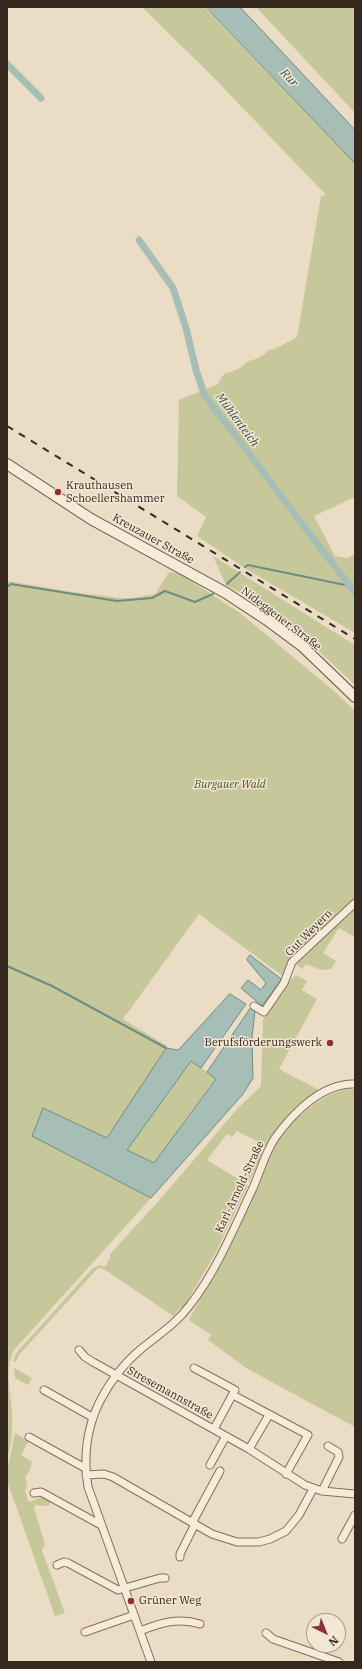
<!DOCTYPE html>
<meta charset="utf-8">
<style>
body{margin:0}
#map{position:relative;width:362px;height:1669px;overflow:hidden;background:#ebdcc5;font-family:"IBM Plex Serif",serif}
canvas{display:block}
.frame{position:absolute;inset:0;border:8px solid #35281f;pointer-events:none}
.north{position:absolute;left:306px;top:1613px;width:40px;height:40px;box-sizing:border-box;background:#f3e7d4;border:1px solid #a79b8c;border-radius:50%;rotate:137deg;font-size:11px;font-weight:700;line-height:16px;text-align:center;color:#35281f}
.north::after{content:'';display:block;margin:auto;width:14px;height:18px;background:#8f313b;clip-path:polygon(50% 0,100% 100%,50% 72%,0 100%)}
</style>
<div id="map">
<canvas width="362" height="1669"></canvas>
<div class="frame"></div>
<div class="north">N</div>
</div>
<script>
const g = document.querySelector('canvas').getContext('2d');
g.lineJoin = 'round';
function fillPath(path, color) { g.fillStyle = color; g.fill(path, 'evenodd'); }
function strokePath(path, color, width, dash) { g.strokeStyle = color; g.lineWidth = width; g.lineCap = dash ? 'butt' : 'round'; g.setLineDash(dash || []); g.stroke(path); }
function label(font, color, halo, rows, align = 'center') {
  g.font = font + ' "IBM Plex Serif",serif'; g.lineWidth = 3; g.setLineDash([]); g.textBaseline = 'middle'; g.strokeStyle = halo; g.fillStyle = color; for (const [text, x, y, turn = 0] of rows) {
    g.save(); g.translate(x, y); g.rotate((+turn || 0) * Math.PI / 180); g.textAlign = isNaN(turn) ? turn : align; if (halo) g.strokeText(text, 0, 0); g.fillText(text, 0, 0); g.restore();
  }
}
const green = new Path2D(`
 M142,7H204L355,163V497L314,516L335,556L347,558L355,554V633L243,567L197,536L206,517L177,496L179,400L218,384L221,377L226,373C234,372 243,367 248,361C255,360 265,356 269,349L273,350L297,337L321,196L326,195L215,79Z
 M256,7H355V113Z
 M213,556L355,645V685L307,640L272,613L241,593L226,585Z
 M169,572L179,573L240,613L334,691L355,711V899L312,939L284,977L199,914L123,1019L167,1046L107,1138L43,1108L33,1136L151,1198L14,1350C4,1370 11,1391 12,1412C13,1427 12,1444 7,1459V581L72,592L121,598H132L155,594Z
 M355,909V937L339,928L323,953L336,961L331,969L321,970L306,964L302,969L297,965L298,962L316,943Z
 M296,975L307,981L302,990L317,999L279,1069L319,1090C297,1105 280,1123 266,1146L237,1131L232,1137L227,1134L207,1160L248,1185L215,1254L183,1308L181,1307L173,1316L104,1269L98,1268L19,1355L16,1362L13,1361L17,1352L93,1268L99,1265L105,1267L110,1258V1254L163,1196L237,1109L261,1086L263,1020L287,983Z
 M191,1061L216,1078L154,1163L127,1150Z
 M347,1089L355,1090V1427L246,1368L208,1340L211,1335L189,1320C203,1292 221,1266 235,1238C249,1209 260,1178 273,1149C284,1125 321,1094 347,1089Z
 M258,1152L262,1154L249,1182L245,1180Z
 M14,1368L32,1378L28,1385L15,1378Z
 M15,1433L29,1441L21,1455L32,1462L30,1470L25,1477L27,1486L25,1492L29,1502L43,1497L50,1501V1504L47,1506L36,1505L34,1508L45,1544L42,1551L65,1613L55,1616L7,1481C7,1465 12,1449 15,1433Z`);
const water = new Path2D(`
 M206,7H240L355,130V163Z
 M250,955L280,978L281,980L262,1006L241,988L248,980L261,990L266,983L247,960Z
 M230,994L246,1004L201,1068L191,1061L127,1150L154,1163L216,1079L207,1072L251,1007L255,1011L252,1037L253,1078L243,1094L151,1198L32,1136L43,1108L107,1138L166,1048L178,1050Z`);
const stream = new Path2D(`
 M245,567L248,565L350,586
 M227,584L240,572
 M7,587L11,584L117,601L152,598L165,591L195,602L213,594
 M7,966L52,986L166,1048`);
const canal = new Path2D(`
 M7,64L41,98
 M139,240L173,288L186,328L196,370L205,396L355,593`);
const minor = new Path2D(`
 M254,1006L264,1012L284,983L292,962L355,903
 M79,1350L85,1357L93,1362L249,1449L305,1485L322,1491L355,1494
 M194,1368L235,1390L214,1429
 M44,1390L92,1417
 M233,1395L308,1435L286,1474
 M29,1437L85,1468
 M249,1449L269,1415
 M210,1465L226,1436
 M86,1475L104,1474L113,1477L212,1534L237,1542H259L270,1539L286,1531L299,1515L313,1489
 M322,1491L339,1457L338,1452L328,1446
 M34,1493L41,1492L101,1525
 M192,1523L220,1471
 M342,1539L355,1515
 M180,1557V1554L195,1524
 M57,1565L64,1562L68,1563L118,1590L160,1578H165
 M140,1631C160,1623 179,1617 200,1624
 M85,1632L134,1615
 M266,1633L273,1639L339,1662
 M151,1662L88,1487C83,1456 86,1429 100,1401C110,1382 124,1363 141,1349C158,1335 176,1324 190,1305C217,1270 234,1228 253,1188C260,1172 265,1153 275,1138C293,1113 322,1083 355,1084`);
const secondary = new Path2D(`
 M7,464L91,519L226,593L267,620L302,646L355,697`);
const rail = new Path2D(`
 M7,426L355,639`);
const markers = [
 [58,492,4,"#8f313b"],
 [330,1043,4,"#8f313b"],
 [131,1601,4,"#8f313b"]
];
const poiNames = [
 ["Krauthausen",66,486],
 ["Schoellershammer",66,499],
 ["Berufsförderungswerk",322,1043,"right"],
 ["Grüner Weg",139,1601]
];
const streetNames = [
 ["Kreuzauer Straße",153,539,29],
 ["Nideggener Straße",281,619,37],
 ["Gut Weyern",309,933,-45],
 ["Karl-Arnold-Straße",240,1187,-65],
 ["Stresemannstraße",170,1393,29]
];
const parkNames = [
 ["Burgauer Wald",230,785]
];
const waterNames = [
 ["Rur",289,78,47],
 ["Mühlenteich",237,420,53]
];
fillPath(green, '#c7c89a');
fillPath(water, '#a6beb5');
strokePath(water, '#6e8c81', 1);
strokePath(stream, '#6e8c81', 2);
strokePath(canal, '#a6beb5', 7);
strokePath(minor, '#846e5d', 9);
strokePath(secondary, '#664f40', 12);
strokePath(minor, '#f6ead8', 7);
strokePath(secondary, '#f6ead8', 10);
strokePath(rail, '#35281f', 2, [7, 7]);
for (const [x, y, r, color] of markers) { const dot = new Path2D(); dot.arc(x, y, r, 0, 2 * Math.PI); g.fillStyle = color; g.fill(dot); strokePath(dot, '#f3e7d4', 1.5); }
label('11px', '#35281f', '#f3e7d4', poiNames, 'left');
label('11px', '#35281f', '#f3e7d4', streetNames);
label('italic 11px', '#4a5027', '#f3e7d4', parkNames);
label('italic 12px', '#30544e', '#f3e7d4', waterNames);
</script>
